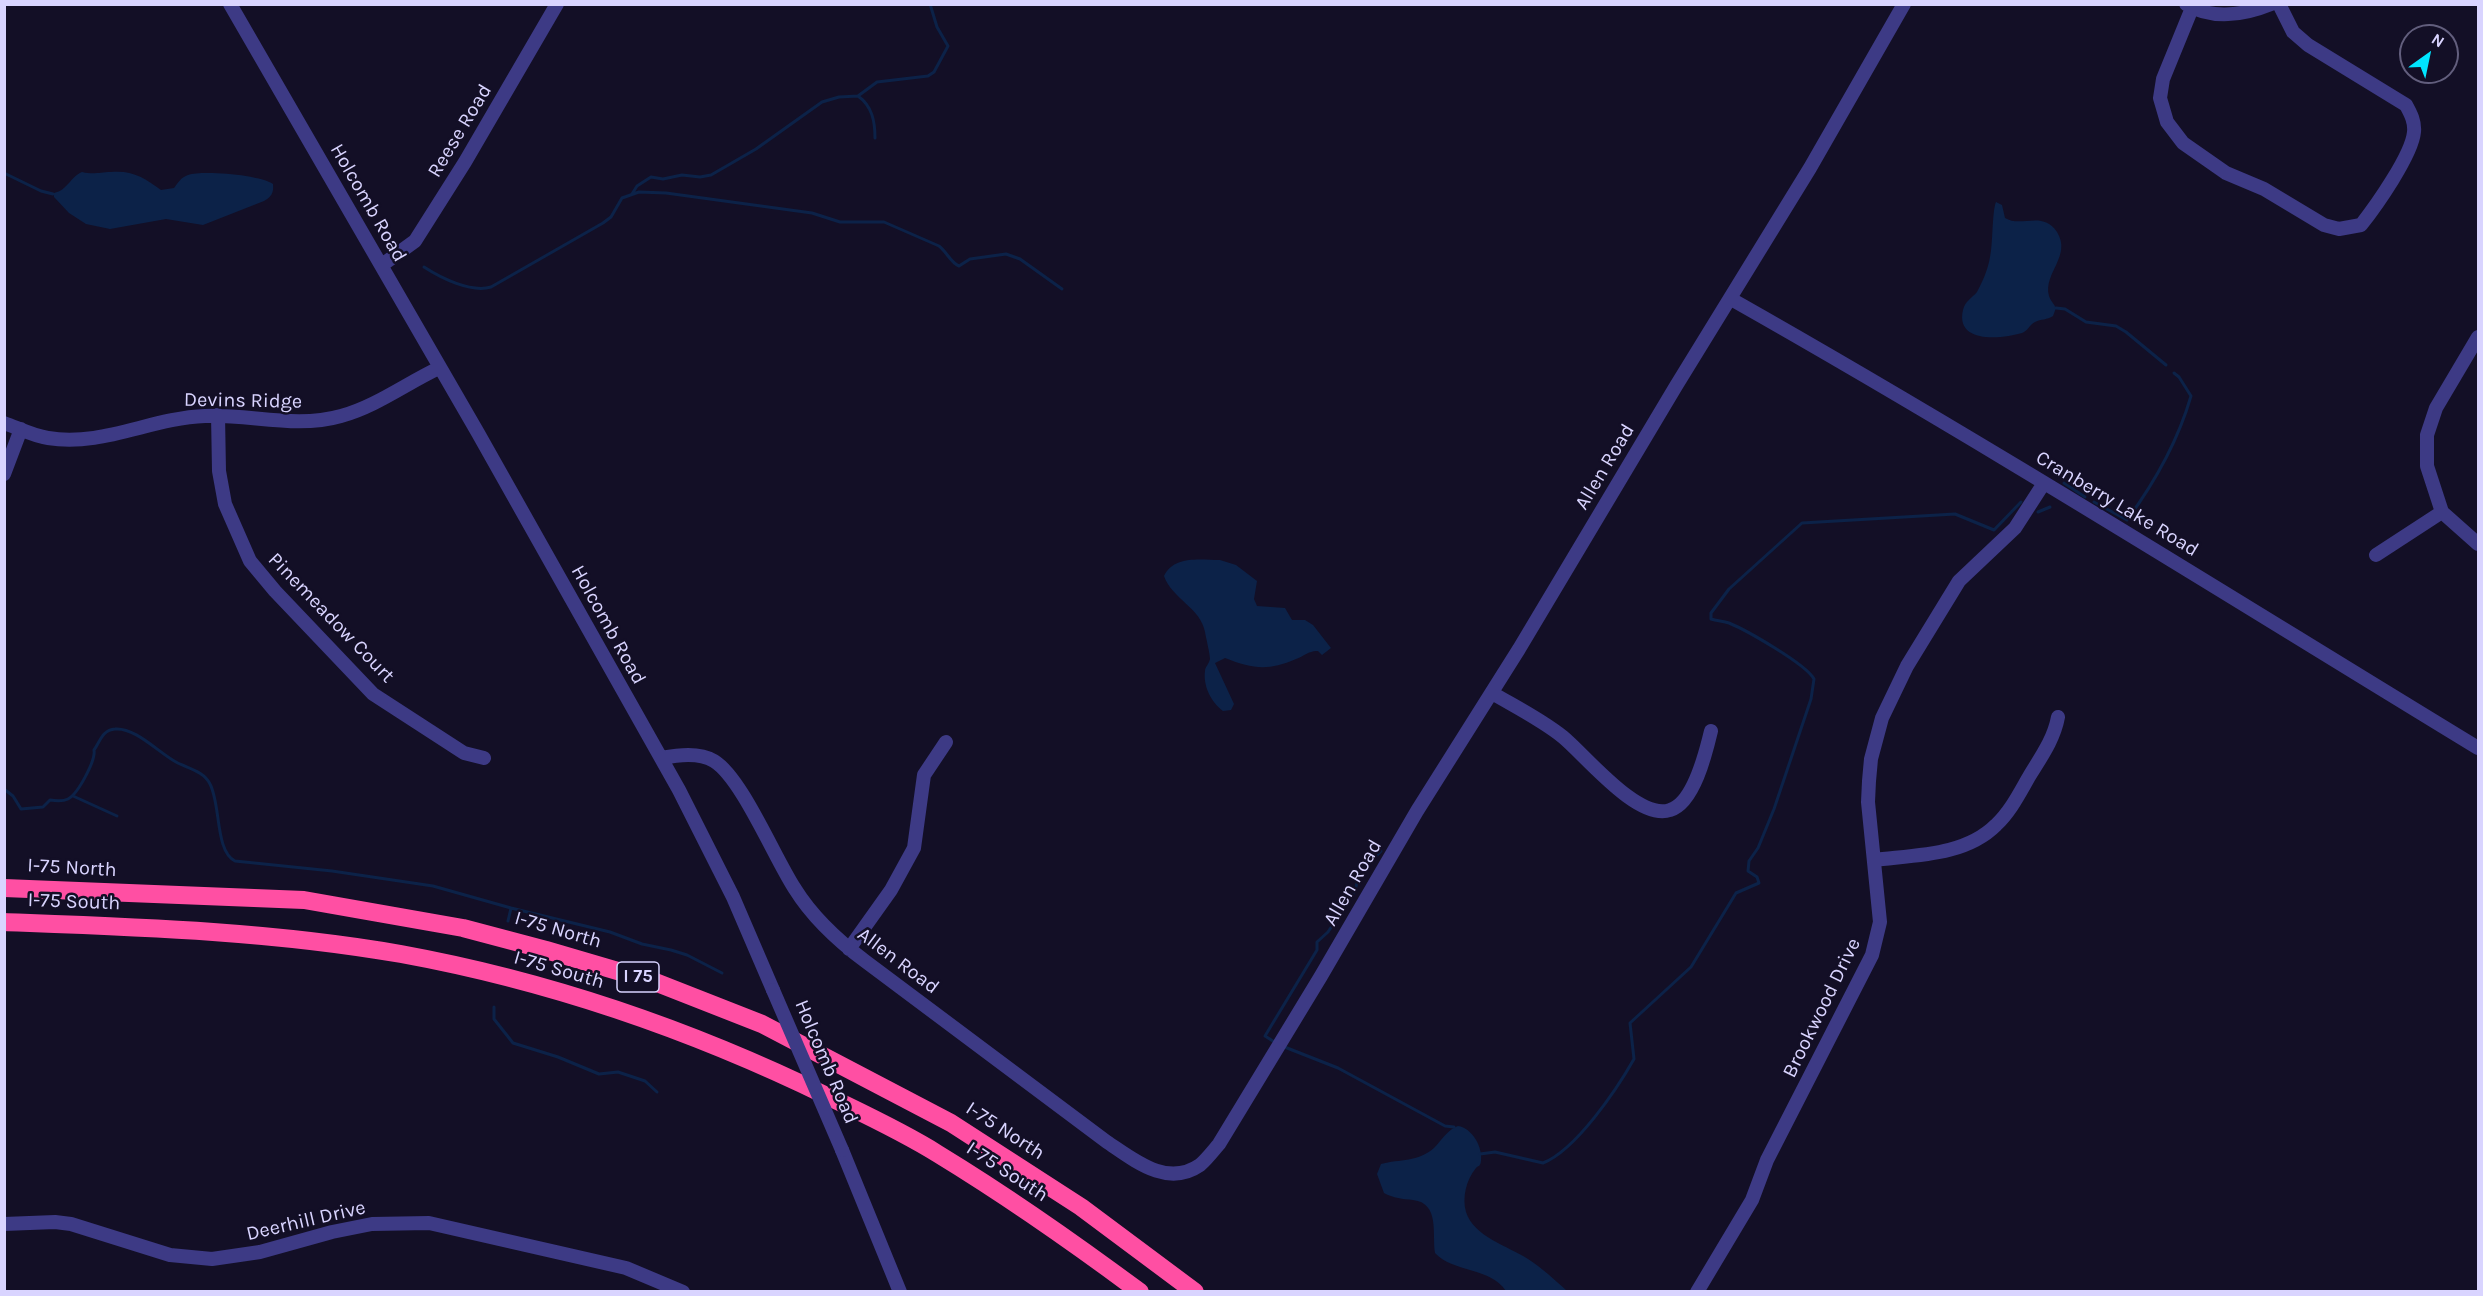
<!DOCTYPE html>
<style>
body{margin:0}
#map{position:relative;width:2483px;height:1296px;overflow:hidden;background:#130f26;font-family:Karla,sans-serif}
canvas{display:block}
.frame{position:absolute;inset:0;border:6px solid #d9d4ff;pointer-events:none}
.north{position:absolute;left:2399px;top:24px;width:60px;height:60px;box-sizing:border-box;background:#130f26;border:2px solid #625e7d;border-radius:50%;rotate:33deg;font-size:16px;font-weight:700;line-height:24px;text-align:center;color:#d9d4ff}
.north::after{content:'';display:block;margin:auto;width:21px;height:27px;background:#00e5ff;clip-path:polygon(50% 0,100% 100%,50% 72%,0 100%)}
</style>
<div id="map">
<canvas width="2483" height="1296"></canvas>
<div class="frame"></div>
<div class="north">N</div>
</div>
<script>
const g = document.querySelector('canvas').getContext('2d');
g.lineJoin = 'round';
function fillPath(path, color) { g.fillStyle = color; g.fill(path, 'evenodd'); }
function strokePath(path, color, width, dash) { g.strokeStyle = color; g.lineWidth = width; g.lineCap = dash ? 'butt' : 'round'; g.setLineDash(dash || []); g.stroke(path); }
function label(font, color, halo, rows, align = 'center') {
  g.font = font + ' Karla,sans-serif'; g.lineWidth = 5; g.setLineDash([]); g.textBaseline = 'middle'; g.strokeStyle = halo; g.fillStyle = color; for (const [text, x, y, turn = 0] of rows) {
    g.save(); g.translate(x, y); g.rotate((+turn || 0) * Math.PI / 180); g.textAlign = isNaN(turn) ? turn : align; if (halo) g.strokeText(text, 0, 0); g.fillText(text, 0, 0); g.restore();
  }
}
const water = new Path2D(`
 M82,172C95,175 99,172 111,172C132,170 145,178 161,190L174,188C179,182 180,178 188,175C203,170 261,175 273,184C274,193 271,197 264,201L203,225L166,219L110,229L86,224L69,213L54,197V193C68,190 70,177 82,172Z
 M1996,202L2002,205L2005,218C2021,228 2043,210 2057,232C2072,256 2043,273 2049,296C2050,300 2054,304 2056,308L2053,316C2047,320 2041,319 2035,322C2029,325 2028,331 2022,333C2002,339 1955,344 1963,310C1965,301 1972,298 1977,292C1983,281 1988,269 1990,257C1993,244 1992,211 1996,202Z
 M1220,560L1236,565L1257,581L1254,599L1257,606L1285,608L1292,620H1305L1313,625L1331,648L1322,655L1318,651C1310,650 1304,656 1296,659C1268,671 1253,669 1225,658L1215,663L1234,704L1231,710L1223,711C1211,702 1203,686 1205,671C1205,667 1209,664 1210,659C1210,654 1206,638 1205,632C1201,608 1172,599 1164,576C1174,555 1200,560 1220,560Z
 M1458,1126C1472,1128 1483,1147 1481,1161C1480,1167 1479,1165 1476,1168C1466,1180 1462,1198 1466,1212C1474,1237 1508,1246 1528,1259C1542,1268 1555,1280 1567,1291H1506C1490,1267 1454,1273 1435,1253C1432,1234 1440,1203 1413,1200C1403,1199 1393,1198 1384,1193L1377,1174L1381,1164C1400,1159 1418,1162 1434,1148C1441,1141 1448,1129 1458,1126Z`);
const stream = new Path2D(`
 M858,96C872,106 875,121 875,138
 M4,173L41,191L53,194
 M632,194L637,186L651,177L663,179L682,175L700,177L711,175L756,149L822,102L839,97L858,96L877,82L928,76L934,72L948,46L937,27L930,4
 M424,267C441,278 471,293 491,287L603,223L611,217L622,198L639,192L666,193L812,213L840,222H884L939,246C946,251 951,263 959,266L970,259L1006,254L1020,259L1062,289
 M2056,308L2065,309L2086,322L2116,326L2126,332L2166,365
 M2064,483L2085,497
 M2094,502L2127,520C2155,482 2178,441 2191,396L2179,377L2174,373
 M2038,512L2050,507
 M4,789L13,796L21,809L43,807L50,800C56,801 62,802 68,799C78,794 96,760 94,750C100,742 102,730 115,729C135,727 159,753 176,762C187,768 204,771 210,784C221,805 215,851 235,861L332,871L433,886L511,908L610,932L642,944L671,950L687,955L722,973
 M73,796L117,816
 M508,921L511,908
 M494,1007V1019L513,1043L558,1057L599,1074L618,1072L645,1081L657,1092
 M1276,1043L1265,1036L1317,950V942L1328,932L1355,891L1359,874L1381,851
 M1282,1046L1338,1068L1445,1126L1454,1127
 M1480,1154L1495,1152L1543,1163C1576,1150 1617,1089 1634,1059L1630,1023L1691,967L1736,893L1759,883L1757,877L1748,871L1749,861L1758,848L1774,809L1811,699L1814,679C1806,664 1746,630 1729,623C1723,621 1717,621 1711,619V613L1729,589L1802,523L1955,514L1994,530L2021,502`);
const minor = new Path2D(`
 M230,4L478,433L679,790L733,897L773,990
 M2186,4C2212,20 2244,15 2271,4
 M2192,8L2163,79L2160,98L2167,122L2183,143L2226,173L2264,189L2324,225L2339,229L2361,225C2376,206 2412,155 2414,132C2415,122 2411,114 2406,105L2308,45L2293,32L2279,4
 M382,265L415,241L465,162L557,4
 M1731,299C1984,442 2230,597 2478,748
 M2478,337L2436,408L2427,435V466L2442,512L2478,544
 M218,415L219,471L225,504L250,561L275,591L373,694L464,753L484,758
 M4,423C18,428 33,436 48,438C102,447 151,418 205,416C250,414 296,429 341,416C375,407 407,383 439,368
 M4,474L21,429
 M2376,555L2442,512
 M1492,693C1516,707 1542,720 1563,737C1586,756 1638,821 1670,810C1694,803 1706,752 1711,731
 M661,758C678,755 699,752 714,761C742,778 775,859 795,889C813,918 837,940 865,961L1107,1142C1134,1160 1167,1188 1200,1165C1207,1159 1213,1151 1219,1144L1321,976L1417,811L1519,649L1676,386L1810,168L1904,4
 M1874,860C1915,855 1965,856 1996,825C2011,811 2020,792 2030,775C2041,757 2054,739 2058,717
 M849,949L891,890L914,848L924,775L946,742
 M842,1150L900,1292
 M4,1224L55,1222L71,1224L170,1255L212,1259L260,1252L332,1232L372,1224L429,1223L626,1268L683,1292
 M1697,1292L1752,1200L1767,1160L1872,955L1880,922L1868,802L1869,781L1871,759L1882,718L1907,666L1959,581L2015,528L2044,483`);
const highway = new Path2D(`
 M4,888L304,900L463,928L546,950L655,982L762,1024L951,1123L1081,1207L1195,1292
 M4,922C137,927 270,931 401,954C549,981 694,1031 829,1097C866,1115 903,1132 938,1154C1007,1196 1074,1243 1140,1292`);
const minorBridge = new Path2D(`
 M773,990L842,1150`);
const shields = [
 [638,977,42]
];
const shieldNames = [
 ["I 75",638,977]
];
const streetNames = [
 ["Reese Road",460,131,-59],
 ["Holcomb Road",368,203,60],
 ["Devins Ridge",243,401,1],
 ["Allen Road",1605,467,-59],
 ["Cranberry Lake Road",2117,504,31],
 ["Pinemeadow Court",331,618,46],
 ["Holcomb Road",608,625,61],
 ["I-75 North",72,868,3],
 ["Allen Road",1353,883,-60],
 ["I-75 South",74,902,2],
 ["I-75 North",558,930,16],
 ["Allen Road",898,961,37],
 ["I-75 South",559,970,16],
 ["Brookwood Drive",1822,1008,-64],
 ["Holcomb Road",826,1062,67],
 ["I-75 North",1005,1131,33],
 ["I-75 South",1007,1172,33],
 ["Deerhill Drive",306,1221,-13]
];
fillPath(water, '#0c2248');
strokePath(stream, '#0c2248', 3);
strokePath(minor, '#3d3a85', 14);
strokePath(highway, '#ff4fa3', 18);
strokePath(minorBridge, '#3d3a85', 14);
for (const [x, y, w] of shields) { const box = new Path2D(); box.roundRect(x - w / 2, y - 15, w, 30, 4.5); g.fillStyle = '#130f26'; g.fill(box); strokePath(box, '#d9d4ff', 1.5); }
label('bold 18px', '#d9d4ff', null, shieldNames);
label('20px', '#d9d4ff', '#130f26', streetNames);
</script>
